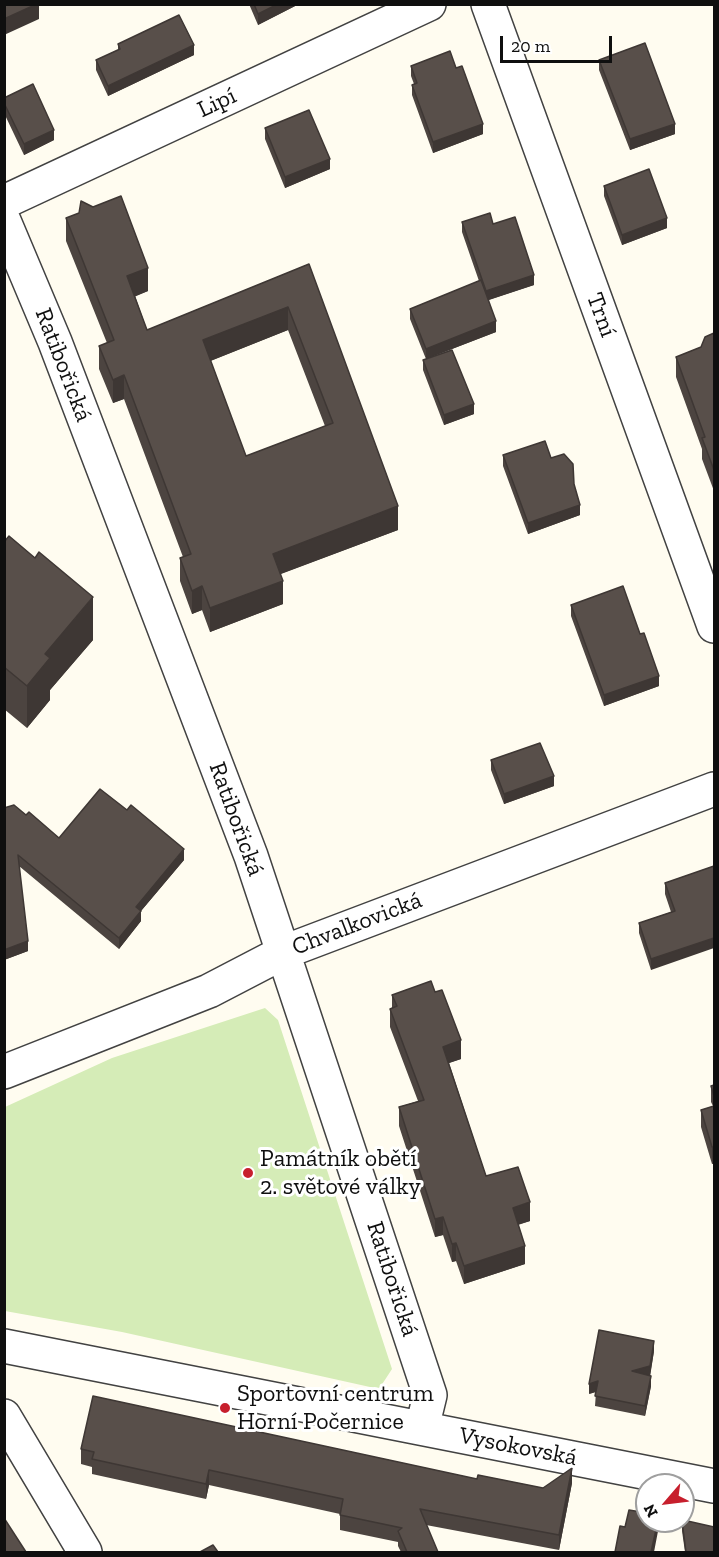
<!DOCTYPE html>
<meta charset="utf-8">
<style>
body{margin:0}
#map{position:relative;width:719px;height:1557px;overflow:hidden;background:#fffcf0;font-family:"Zilla Slab",serif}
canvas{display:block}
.frame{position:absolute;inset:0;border:6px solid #0f0f0f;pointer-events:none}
.north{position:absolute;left:635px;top:1473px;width:60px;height:60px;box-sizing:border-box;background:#fff;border:2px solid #9f9f9f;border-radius:50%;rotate:242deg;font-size:16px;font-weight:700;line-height:24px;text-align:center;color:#0f0f0f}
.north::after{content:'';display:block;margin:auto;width:21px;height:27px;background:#c71f2d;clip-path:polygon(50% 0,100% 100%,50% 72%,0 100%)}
.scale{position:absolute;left:500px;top:36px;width:112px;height:27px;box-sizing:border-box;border:3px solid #0f0f0f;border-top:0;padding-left:8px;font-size:18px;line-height:21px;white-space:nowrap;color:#0f0f0f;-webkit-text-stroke:4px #fff;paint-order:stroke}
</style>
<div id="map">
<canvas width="719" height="1557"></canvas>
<div class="frame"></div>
<div class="north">N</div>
<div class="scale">20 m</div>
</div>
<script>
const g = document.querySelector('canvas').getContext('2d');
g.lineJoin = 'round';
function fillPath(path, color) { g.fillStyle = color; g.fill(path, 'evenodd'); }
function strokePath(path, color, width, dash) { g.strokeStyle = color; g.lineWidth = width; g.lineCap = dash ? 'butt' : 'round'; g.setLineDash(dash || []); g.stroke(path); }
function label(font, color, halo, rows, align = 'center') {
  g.font = font + ' "Zilla Slab",serif'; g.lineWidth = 6; g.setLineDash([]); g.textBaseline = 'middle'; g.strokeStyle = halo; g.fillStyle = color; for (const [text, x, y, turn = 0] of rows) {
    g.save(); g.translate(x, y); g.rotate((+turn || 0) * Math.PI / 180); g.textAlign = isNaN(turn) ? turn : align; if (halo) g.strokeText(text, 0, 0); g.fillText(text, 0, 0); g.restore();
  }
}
const green = new Path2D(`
 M265,1008L278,1020L392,1369L379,1389L122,1332L5,1311V1107L112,1058Z`);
const minor = new Path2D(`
 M488,4L714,626
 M4,202L429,4
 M4,221L55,342L251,856L430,1395L422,1428
 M4,1072L209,991L284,952L714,789
 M4,1346L714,1486
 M4,1416L85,1552`);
const wall = new Path2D(`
 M249,4H299L258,25Z
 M118,44L194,55L108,96L96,70V60L118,50Z
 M599,60L675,134L630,150L599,70Z
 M411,66L456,68L483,134L433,153L412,95V85L414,84L411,76Z
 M4,98L54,140L24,155L4,113Z
 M265,128L330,169L285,188L265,139Z
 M604,186L667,228L622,245L604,196Z
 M66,218L148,291L135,296L147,330L309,264L398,530L280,574L283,604L210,632L202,610L192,614L180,581V558L183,557L124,399L113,403L99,369V346L107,343L66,241ZM288,330L325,426L246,456L210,361Z
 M462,222L493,224L534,285L488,300L496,332L426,359L410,319V309L479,281L462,232Z
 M714,333V491L702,459V449L676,377V357L701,347Z
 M423,360L474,414L444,425L423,370Z
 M503,455L574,484L580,515L528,534L503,466Z
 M4,542L93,640L50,690V700L27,728L4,709Z
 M571,605L659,686L604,706L571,616Z
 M491,760L554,786L504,804L491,770Z
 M4,808L26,815L59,838L184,860L141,911V921L119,949L19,866L28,951L4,960Z
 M714,866L651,970L639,933V923L671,912L665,894V883Z
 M392,995L461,1059L449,1063L486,1176L530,1221L518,1225L525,1264L464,1284L456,1261L452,1262L443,1235L435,1237L399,1126V1107L418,1101L390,1027V1009L392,1008Z
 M714,1085V1163L712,1164L701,1127V1110L713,1106L711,1102V1086Z
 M654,1351L650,1375L651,1386L645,1416L595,1406L596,1392L589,1394Z
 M81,1449L477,1479L543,1488L572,1483L559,1550L426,1525L438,1552H401L398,1546V1542L340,1530V1514L209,1485L206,1499L92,1474V1467L81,1464Z
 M682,1521L714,1552H685L682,1531Z`);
const shadedWall = new Path2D(`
 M37,4H39V19L4,35V19Z
 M278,4H299L258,25V14Z
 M194,45V55L108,96V86Z
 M483,124V134L433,153V142Z
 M675,124V134L630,150V139Z
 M54,130V140L24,155V144Z
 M330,159V169L285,188V177Z
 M667,218V228L622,245V235Z
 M148,268V291L127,300V276Z
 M534,275V285L486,301V291Z
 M288,307V330L203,364V340Z
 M496,321V332L426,359V349Z
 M124,375V399L113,403V380Z
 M474,404V414L444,425V415Z
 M580,505V515L528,534V523Z
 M398,506V530L273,577V554Z
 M283,581V604L210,632V608Z
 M202,586V610L192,614V591Z
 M93,597V640L50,690V700L27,728V686L45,654Z
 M659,676V686L604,706V695Z
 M554,776V786L504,804V794Z
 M184,849V860L141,911V921L119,949V938L136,907Z
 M714,938V948L651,970V959Z
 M28,941V951L4,960V950Z
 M461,1040V1059L443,1065V1047Z
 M712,1147H714V1163L712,1164Z
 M530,1202V1221L513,1226V1208Z
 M443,1217V1235L435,1237V1219Z
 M456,1243V1261L452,1262V1244Z
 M525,1246V1264L464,1284V1266Z
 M654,1341V1351L650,1377L632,1371Z
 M651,1376V1386L645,1416V1406Z
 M598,1381V1391L589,1394V1384Z
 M572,1468V1483L559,1550V1535Z
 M209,1470V1485L206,1499V1484Z
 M658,1521H659V1526L654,1552H651Z`);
const building = new Path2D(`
 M4,4H37L4,19Z
 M254,4H278L258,14Z
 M179,15L194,45L108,86L96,60L120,49L118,44Z
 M645,43L675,124L630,139L599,60Z
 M450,51L456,68L462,66L483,124L433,142L412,85L417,83L411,66Z
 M33,84L54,130L24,144L4,103V98Z
 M309,110L330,159L285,177L265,128Z
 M649,169L667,218L622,235L604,186Z
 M121,196L148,268L127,276L147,330L309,264L398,506L273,554L283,581L210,608L202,586L192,591L180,558L191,554L124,375L113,380L99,346L114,340L66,218L79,213L81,201L93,207ZM288,307L333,423L246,456L203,340Z
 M490,213L493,224L515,217L534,275L486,291L462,222Z
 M481,280L496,321L426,349L410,309Z
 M714,333V470L702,438L705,437L676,357L701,347L705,337Z
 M452,350L474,404L444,415L423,360Z
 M545,441L551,458L564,454L573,464L574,484L580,505L528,523L503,455Z
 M9,536L35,558L39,552L93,597L45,654L50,658L27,686L4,667V542Z
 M623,586L640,634L644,633L659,676L604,695L571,605Z
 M540,743L554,776L504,794L491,760Z
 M100,789L127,810L131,805L184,849L136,907L141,911L119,938L18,855L28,941L4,950V808L14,805L26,815L29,812L59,838Z
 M714,866V938L651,959L639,923L675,911L665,883Z
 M431,981L435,992L442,990L461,1040L443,1047L486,1176L518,1167L530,1202L513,1208L525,1246L464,1266L456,1243L452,1244L443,1217L435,1219L399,1107L424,1100L390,1009L397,1006L392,995Z
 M714,1085V1096L711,1086Z
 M714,1106V1147H712L701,1110Z
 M599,1330L654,1341L650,1366L632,1371L651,1376L645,1406L595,1396L598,1381L589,1384Z
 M93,1396L477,1479L478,1475L543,1488L572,1468L559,1535L420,1509L438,1552H407L398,1531L402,1528L340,1515L343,1499L209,1470L206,1484L92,1459L94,1452L81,1449Z
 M629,1510L647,1513V1521H658L651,1552H615L620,1526L625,1527Z
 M4,1518L26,1552H4Z
 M683,1520L714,1527V1552H686L682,1521Z
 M213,1545L218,1552H200Z`);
const markers = [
 [248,1173,6,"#c71f2d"],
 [225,1408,6,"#c71f2d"]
];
const streetNames = [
 ["Lipí",217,103,-25],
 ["Trní",601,315,70],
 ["Ratibořická",63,365,69],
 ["Ratibořická",236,819,70],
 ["Chvalkovická",357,924,-21],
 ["Ratibořická",392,1279,72],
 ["Vysokovská",518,1447,11]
];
const poiNames = [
 ["Památník obětí",260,1159],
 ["2. světové války",260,1187],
 ["Sportovní centrum",237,1394],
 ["Horní Počernice",237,1422]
];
fillPath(green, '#d5ecb7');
strokePath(minor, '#424242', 36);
strokePath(minor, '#fff', 33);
fillPath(wall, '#4c4440');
fillPath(shadedWall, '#3e3734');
fillPath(building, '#584f4a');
strokePath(building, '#3e3734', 1.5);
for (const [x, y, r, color] of markers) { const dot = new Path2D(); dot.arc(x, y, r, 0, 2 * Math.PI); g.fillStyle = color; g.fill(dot); strokePath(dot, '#fff', 2); }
label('24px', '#0f0f0f', '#fff', streetNames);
label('24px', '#0f0f0f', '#fff', poiNames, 'left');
</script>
